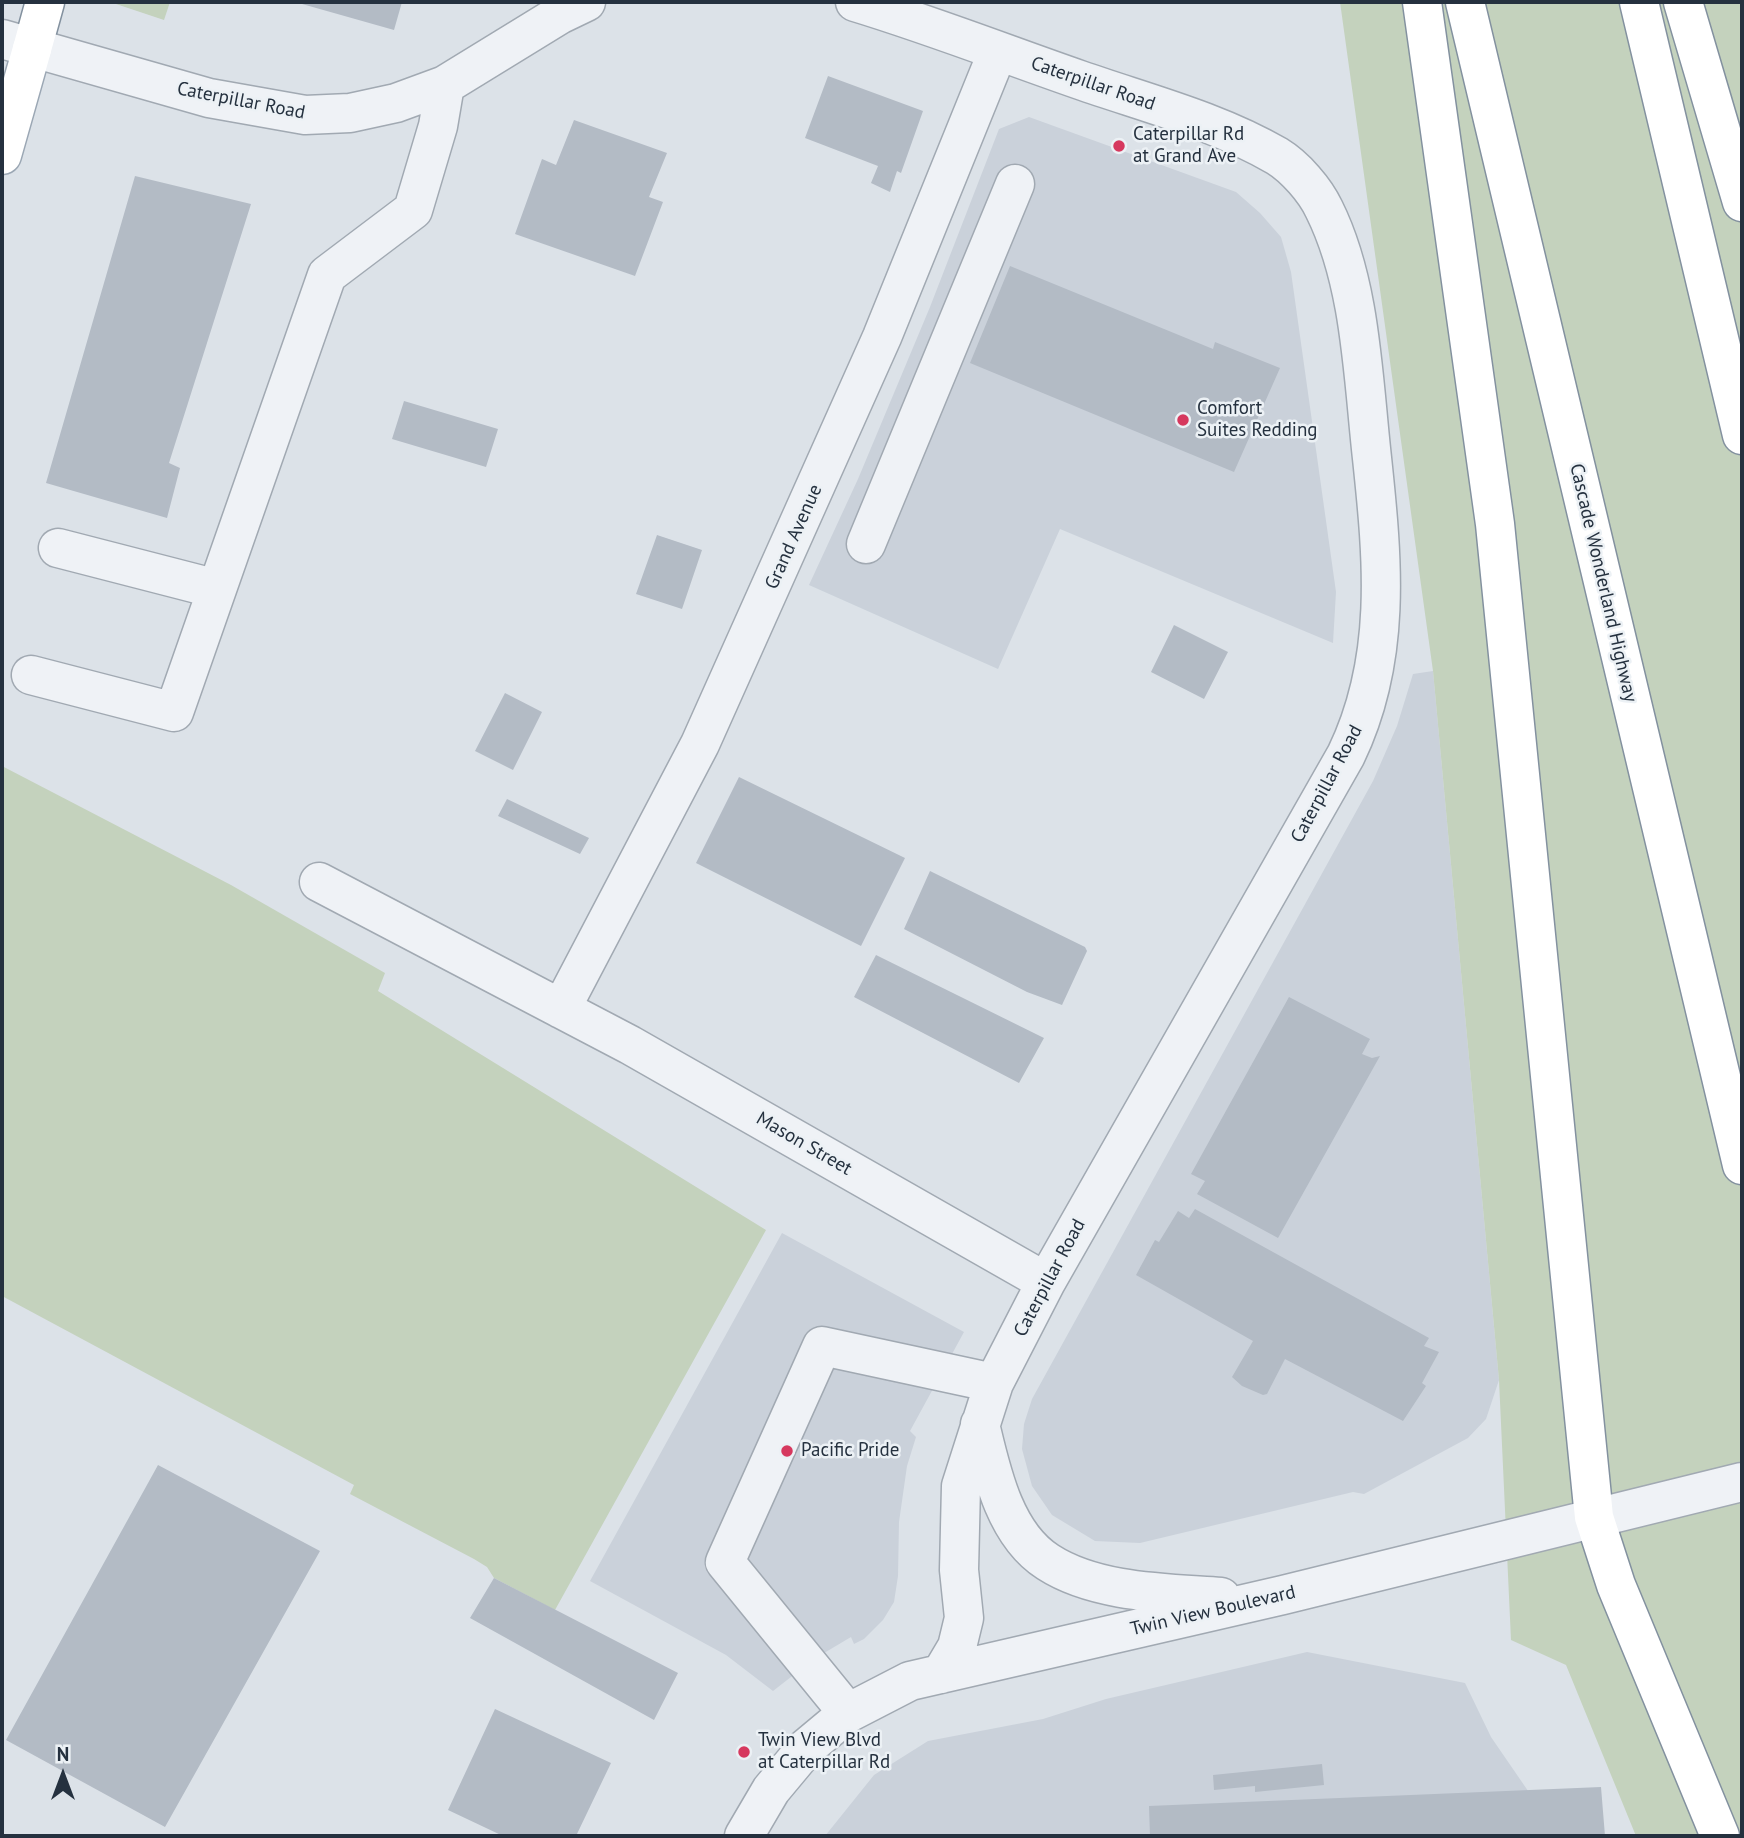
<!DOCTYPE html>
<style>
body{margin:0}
#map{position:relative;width:1744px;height:1838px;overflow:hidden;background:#dce2e8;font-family:"PT Sans",sans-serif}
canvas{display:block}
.frame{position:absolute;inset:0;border:4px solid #25313f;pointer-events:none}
.north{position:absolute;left:28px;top:1740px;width:70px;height:70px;-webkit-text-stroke:5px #ecf1f5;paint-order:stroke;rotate:0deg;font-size:19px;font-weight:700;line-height:28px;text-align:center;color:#25313f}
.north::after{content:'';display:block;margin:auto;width:24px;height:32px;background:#25313f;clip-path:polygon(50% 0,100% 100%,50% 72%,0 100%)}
</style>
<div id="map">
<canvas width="1744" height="1838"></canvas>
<div class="frame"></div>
<div class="north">N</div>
</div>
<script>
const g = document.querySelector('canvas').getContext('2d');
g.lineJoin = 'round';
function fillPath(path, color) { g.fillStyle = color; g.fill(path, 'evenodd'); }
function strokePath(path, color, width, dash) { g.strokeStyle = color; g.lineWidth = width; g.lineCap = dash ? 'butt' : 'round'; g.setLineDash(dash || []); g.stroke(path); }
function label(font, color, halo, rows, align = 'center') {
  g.font = font + ' "PT Sans",sans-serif'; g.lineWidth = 5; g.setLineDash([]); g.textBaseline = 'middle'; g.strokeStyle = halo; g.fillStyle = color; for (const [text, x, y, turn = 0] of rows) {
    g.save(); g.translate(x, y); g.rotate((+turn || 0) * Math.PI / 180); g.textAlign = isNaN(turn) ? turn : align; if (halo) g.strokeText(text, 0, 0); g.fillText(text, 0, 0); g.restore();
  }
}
const built = new Path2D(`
 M1029,117L1236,192L1260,213L1281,237L1291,272L1336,592L1333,643L1060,529L998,669L809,585L858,479L930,307L999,129Z
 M1433,671L1499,1380L1486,1419L1468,1438L1364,1494L1353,1492L1140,1543L1095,1541L1052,1515L1032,1486L1022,1449L1024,1424L1032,1399L1373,781L1397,726L1413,674Z
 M782,1233L964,1332L910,1431L916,1437L907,1466L899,1522L898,1576L894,1602L883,1620L864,1639L854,1644L851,1637L814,1659L773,1691L726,1655L590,1581Z
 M1307,1652L1465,1683L1491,1737L1559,1836H825L874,1775L928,1741L1043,1719L1106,1699Z`);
const green = new Path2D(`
 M110,2H170L164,20Z
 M1340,2H1742V1836H1636L1566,1665L1511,1640L1499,1380L1433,671Z
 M2,766L231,885L385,973L378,991L766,1230L555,1610L494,1578L487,1567L474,1559L350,1494L354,1485L2,1296Z`);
const building = new Path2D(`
 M295,2H402L394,30Z
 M828,76L923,111L901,173L897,171L890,192L871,183L878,166L805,138Z
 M574,120L667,153L649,197L663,202L635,276L515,234L542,159L556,165Z
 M135,176L251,204L169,463L180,468L167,518L46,483Z
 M1010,266L1213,349L1215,342L1280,368L1234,472L970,363Z
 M404,401L498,429L486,467L392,439Z
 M657,535L702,550L682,609L636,594Z
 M1174,625L1228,652L1204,699L1151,672Z
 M505,693L542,712L513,770L475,751Z
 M739,777L905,858L861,946L696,863Z
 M507,799L589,838L580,854L498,816Z
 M930,871L1085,947L1087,951L1062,1005L1027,992L904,929Z
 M876,955L1044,1038L1019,1083L854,997Z
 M1289,997L1370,1039L1362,1054L1372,1058L1380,1056L1278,1238L1197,1194L1205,1181L1191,1174Z
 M1195,1209L1429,1338L1424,1346L1439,1352L1422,1383L1426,1386L1403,1421L1285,1359L1267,1394L1263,1395L1242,1386L1232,1377L1253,1341L1136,1275L1155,1240L1159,1242L1178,1211L1189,1218Z
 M158,1465L320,1551L165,1827L6,1740Z
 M494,1578L678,1673L654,1720L470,1618Z
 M495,1709L611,1763L576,1836H503L448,1810Z
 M1322,1764L1324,1785L1255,1792V1786L1214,1790L1213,1775Z
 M1601,1787L1605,1836H1150L1149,1806Z`);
const minor = new Path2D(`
 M855,2C931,25 1005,54 1080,80C1146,103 1217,121 1277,156C1295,167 1315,190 1324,209C1361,283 1363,377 1372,458C1383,561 1392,660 1346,755L1046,1282L994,1383L961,1486L959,1570L964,1618L957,1647L941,1674
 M2,39L209,98L305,115L350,113L396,103L445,85L559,15L586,2
 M866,544L1015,184
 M58,548L217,589
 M31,675L174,712L327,275L413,210L438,126L445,85
 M319,882L630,1045L1046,1282
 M561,1009L700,744L882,337L998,51
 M980,1424C991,1470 1004,1534 1048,1562C1096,1593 1166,1593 1221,1597
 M848,1713L725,1562L822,1346L994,1383
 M744,1836L771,1790L806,1748L848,1713L910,1681L1283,1595L1742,1482`);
const major = new Path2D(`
 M2,155L32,49`);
const highway = new Path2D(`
 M1422,2L1495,524L1594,1517L1616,1585L1720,1836
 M1465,2L1742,1165
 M1639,2L1742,435
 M1683,2L1742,202
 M32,49L45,2`);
const markers = [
 [1119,146,7,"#d6385e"],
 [1183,420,7,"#d6385e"],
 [787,1451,7,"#d6385e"],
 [744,1752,7,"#d6385e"]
];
const streetNames = [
 ["Caterpillar Road",1093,84,19],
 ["Caterpillar Road",241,101,11],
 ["Grand Avenue",794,537,-66],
 ["Cascade Wonderland Highway",1603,583,77],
 ["Caterpillar Road",1327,784,-62],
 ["Mason Street",804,1144,30],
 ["Caterpillar Road",1050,1278,-62],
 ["Twin View Boulevard",1213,1611,-13]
];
const poiNames = [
 ["Caterpillar Rd",1133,135],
 ["at Grand Ave",1133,157],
 ["Comfort",1197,409],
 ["Suites Redding",1197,431],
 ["Pacific Pride",801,1451],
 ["Twin View Blvd",758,1741],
 ["at Caterpillar Rd",758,1763]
];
fillPath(built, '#cad1da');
fillPath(green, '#c4d2bd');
fillPath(building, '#b3bbc5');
strokePath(minor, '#a1a9b2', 41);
strokePath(major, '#9ba7b4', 41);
strokePath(highway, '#83919f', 41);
strokePath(minor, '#eff2f6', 38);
strokePath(major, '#fff', 38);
strokePath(highway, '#fff', 38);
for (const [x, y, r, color] of markers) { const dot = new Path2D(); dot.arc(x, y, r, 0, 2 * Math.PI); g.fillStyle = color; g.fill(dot); strokePath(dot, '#ecf1f5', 2.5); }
label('19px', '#25313f', '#ecf1f5', streetNames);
label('19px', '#25313f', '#ecf1f5', poiNames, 'left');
</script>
